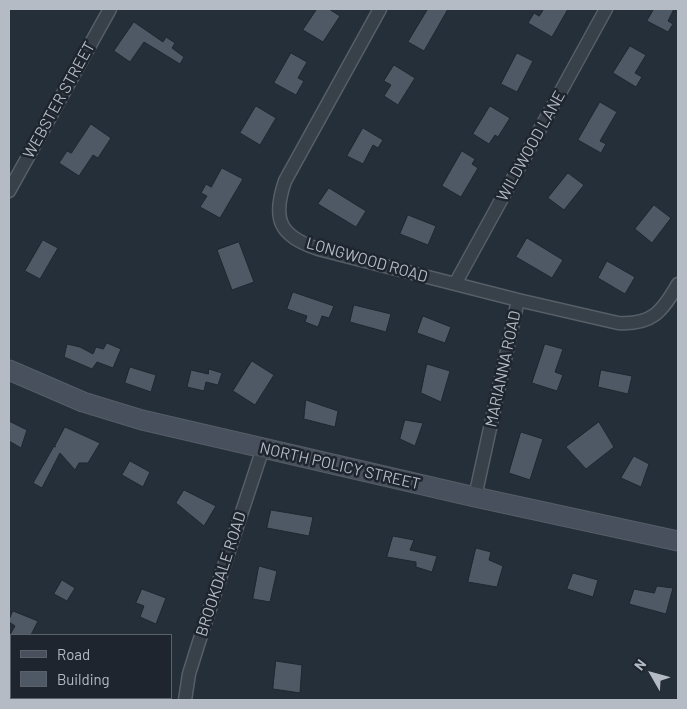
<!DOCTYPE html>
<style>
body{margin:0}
#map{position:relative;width:687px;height:709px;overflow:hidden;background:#252f39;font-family:Barlow,sans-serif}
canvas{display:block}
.frame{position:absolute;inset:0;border:10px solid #b4bbc5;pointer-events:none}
.legend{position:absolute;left:10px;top:634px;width:162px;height:65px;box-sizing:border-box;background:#1e252e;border:1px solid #5a616a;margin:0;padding:6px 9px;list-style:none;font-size:15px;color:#b4bbc5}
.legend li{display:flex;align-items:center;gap:10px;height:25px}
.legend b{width:25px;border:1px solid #5a616a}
.north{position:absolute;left:627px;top:649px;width:50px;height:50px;-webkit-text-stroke:4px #1e252e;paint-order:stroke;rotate:308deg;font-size:14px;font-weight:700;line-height:20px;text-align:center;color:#b4bbc5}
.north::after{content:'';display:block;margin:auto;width:18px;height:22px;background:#b4bbc5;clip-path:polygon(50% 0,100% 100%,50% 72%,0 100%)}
</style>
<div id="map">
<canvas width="687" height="709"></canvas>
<div class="frame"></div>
<ul class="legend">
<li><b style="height:6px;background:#47505c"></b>Road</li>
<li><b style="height:14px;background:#4e5965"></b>Building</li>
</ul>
<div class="north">N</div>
</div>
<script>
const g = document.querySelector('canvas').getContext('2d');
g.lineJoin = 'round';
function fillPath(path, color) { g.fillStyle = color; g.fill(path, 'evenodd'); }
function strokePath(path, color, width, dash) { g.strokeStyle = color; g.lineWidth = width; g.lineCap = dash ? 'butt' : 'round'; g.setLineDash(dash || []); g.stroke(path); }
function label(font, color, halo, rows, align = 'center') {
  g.font = font + ' Barlow,sans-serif'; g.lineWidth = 5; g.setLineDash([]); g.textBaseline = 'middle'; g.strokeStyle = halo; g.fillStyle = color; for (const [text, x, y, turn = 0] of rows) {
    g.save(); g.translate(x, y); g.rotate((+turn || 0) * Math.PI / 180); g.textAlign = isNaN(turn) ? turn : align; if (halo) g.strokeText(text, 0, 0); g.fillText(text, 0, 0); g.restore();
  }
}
const building = new Path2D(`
 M317,9H329L340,16L323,42L303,30Z
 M428,9H448L424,51L408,42Z
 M544,9H568L552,37L528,23L534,13L539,16Z
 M654,9H674L668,21L673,24L668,32L647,21Z
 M134,22L163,42L166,37L175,43L172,48L184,57L180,64L144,42L130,62L114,51Z
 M630,46L646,55L635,73L642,77L636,87L613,73Z
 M291,53L307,62L298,78L304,81L296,95L274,83Z
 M517,53L533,61L517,92L501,84Z
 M394,65L415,78L398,105L384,96L391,85L384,81Z
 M600,102L617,112L600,141L606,144L601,153L578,140Z
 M256,106L276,118L260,145L240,133Z
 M490,106L510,118L498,137L495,135L489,144L473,134Z
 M91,124L111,138L98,158L93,155L79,176L59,163L67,151L71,153Z
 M363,128L383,140L378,148L373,145L363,164L347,156Z
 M462,151L475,159L472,164L478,168L461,197L442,186Z
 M222,168L243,179L220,218L200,207L207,196L201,193L206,184L211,187Z
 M568,173L584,185L564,210L548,198Z
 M329,188L366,211L356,227L318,204Z
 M654,205L671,218L652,243L635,229Z
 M408,215L436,226L428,245L400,234Z
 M527,238L563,260L552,278L516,257Z
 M43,240L58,248L40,279L25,271Z
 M239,242L254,282L232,290L217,250Z
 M607,261L635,277L625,294L598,278Z
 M293,292L334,306L329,318L322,316L318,327L305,322L307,316L287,309Z
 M354,305L391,314L386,332L350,322Z
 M423,316L451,327L445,343L417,333Z
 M107,343L121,349L113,368L97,362L92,369L64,357L67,344L80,347L93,354L96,347L103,349Z
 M545,344L563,349L555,372L563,375L557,391L532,383Z
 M252,361L274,375L255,405L233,391Z
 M427,364L450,371L441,402L421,393Z
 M130,367L156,375L151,392L125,383Z
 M209,369L222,373L218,385L206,382L204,391L187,387L191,370L208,374Z
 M601,370L632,376L628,394L598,387Z
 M306,400L338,411L335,427L304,419Z
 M405,420L423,423L415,446L400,439Z
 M9,421L27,430L21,448L9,441Z
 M599,422L614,447L586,469L566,447Z
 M65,427L100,443L88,463H79L75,470L60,453L42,488L33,483L54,446L56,447L55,446Z
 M521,432L543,439L530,480L509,473Z
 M634,456L649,464L641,487L621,478Z
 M130,461L150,472L143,487L122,475Z
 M184,490L216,506L204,526L176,503Z
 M271,510L313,517L309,536L267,528Z
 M393,536L414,540L410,550L437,556L432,572L416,567V562L387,557Z
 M476,548L491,552L489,560L503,566L497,587L468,582Z
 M259,566L277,571L270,602L253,599Z
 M573,573L598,580L593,597L567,589Z
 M62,580L75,588L67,601L54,594Z
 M657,586L673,588L666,614L629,604L634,589L654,593Z
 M142,589L166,598L156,624L140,617L144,606L136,603Z
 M13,611L38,621L31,635H10L15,626L9,622V620Z
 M276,661L302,665L300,693L273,689Z`);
const street = new Path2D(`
 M380,9L285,181C272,219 279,236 318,249L518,300
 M9,191L110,9
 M455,284L606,9
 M475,497L518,300L618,323C652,325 662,312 678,284
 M119,698L127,700
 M185,700L189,674L198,645L263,448`);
const secondary = new Path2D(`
 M9,370L83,402L142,420L475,497L678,541`);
const streetNames = [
 ["WEBSTER STREET",59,100,-61],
 ["WILDWOOD LANE",531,146,-61],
 ["LONGWOOD ROAD",367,260,16],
 ["MARIANNA ROAD",503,369,-78],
 ["NORTH POLICY STREET",340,466,13],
 ["BROOKDALE ROAD",221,574,-72]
];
fillPath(building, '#4e5965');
strokePath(building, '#202730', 1);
strokePath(street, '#565e67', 15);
strokePath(secondary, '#565e67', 21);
strokePath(street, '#38404a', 12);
strokePath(secondary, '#47505c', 19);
label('16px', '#b4bbc5', '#1e252e', streetNames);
</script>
